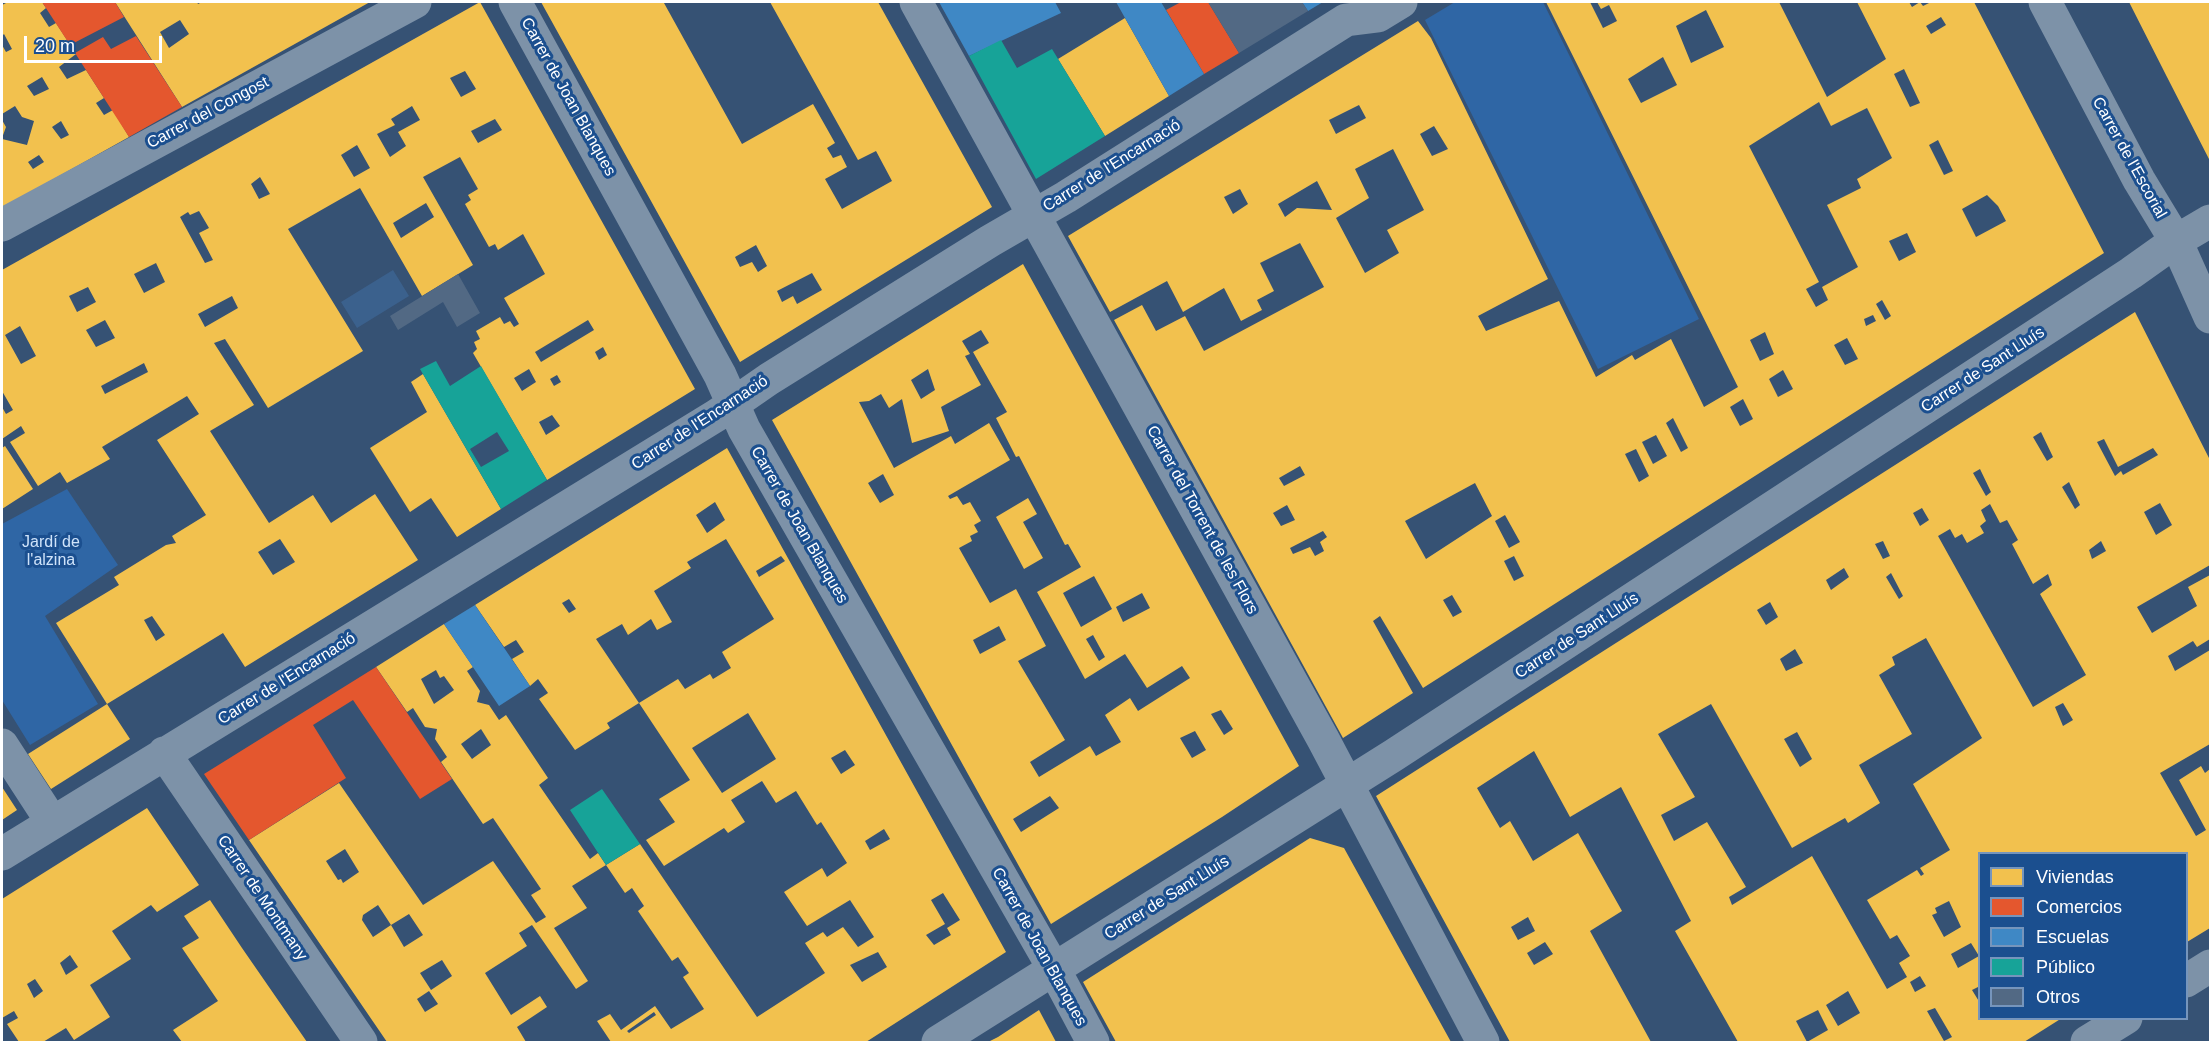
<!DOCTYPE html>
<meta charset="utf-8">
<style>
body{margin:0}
#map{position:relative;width:2212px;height:1044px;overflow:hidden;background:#365274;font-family:Arial,sans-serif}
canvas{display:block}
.frame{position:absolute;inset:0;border:3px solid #fff;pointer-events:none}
.legend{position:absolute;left:1978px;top:852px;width:210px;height:168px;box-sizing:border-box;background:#1b4f8f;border:2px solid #7695bc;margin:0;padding:8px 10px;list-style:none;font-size:18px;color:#fff}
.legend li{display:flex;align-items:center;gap:12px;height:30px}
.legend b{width:30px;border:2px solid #7695bc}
.scale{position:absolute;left:24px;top:36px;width:138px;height:27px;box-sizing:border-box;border:3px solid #fff;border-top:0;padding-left:8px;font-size:18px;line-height:21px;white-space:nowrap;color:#fff;-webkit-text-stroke:4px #1b4f8f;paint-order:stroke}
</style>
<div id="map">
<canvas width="2212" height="1044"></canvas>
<div class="frame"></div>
<ul class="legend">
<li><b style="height:16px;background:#f2c14e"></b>Viviendas</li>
<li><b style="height:16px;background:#e4572e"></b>Comercios</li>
<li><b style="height:16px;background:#3f88c5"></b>Escuelas</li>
<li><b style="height:16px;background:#17a398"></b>Público</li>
<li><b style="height:16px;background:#526984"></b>Otros</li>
</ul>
<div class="scale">20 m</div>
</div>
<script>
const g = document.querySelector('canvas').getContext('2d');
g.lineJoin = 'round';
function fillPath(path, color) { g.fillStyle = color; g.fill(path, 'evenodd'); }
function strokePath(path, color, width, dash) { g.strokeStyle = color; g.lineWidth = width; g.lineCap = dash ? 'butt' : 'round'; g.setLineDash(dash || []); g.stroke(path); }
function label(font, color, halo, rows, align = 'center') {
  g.font = font + ' Arial,sans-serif'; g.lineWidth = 6; g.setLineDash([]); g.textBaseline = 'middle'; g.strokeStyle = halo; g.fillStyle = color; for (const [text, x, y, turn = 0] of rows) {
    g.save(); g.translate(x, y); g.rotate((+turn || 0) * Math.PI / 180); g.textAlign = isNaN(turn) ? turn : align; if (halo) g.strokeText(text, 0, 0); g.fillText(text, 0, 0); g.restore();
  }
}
const green = new Path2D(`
 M1455,2H1543L1699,319L1598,369L1425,20Z
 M67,489L118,565L45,616L98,704L30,745L2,700V524Z`);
const water = new Path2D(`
 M393,270L409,296L357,328L341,302Z`);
const homes = new Path2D(`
 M8,2H42L46,8L40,13L49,27L56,23L76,54L59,67L67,79L86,70L104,98L96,103L104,115L113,110L129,137L2,208V139L27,145L34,121L22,117L15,106L2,114V45L6,52L12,49L4,34L2,36V5ZM42,77L49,89L34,96L27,86ZM61,121L69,135L61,139L52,127ZM39,155L44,162L33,169L28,162Z
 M115,2H197L198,4L202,2H370L182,107ZM180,20L189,34L169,48L160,32Z
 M480,2L695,389L547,480L473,353L477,349L474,342L480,339L476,331L500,317L504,324L510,321L514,327L519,324L504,298L545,274L523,234L498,250L495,244L489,247L465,204L471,200L468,195L478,189L460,157L423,177L473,265L422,296L360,188L288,229L363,351L268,408L225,339L214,343L254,405L210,431L269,523L313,495L331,523L375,494L418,560L245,667L223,633L107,704L56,623L119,585L114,577L166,545L176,543L172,536L206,515L157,440L199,414L187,396L102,447L110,459L67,483L60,472L38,486L10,442L25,433L21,426L2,439V407L6,414L13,410L2,391V270ZM465,71L476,89L461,97L450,78ZM412,106L420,120L398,132L406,146L390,157L377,134L395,125L391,119ZM495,119L502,130L478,143L471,131ZM357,145L370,168L354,177L341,155ZM260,177L270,194L259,199L251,184ZM426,203L434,217L401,238L393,223ZM199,211L209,228L199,233L213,260L205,263L180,217L188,212L190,215ZM156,263L165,282L144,293L134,274ZM88,287L96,302L77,312L69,296ZM232,296L238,308L205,327L198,314ZM105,320L115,338L96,347L86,330ZM588,320L594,330L541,362L535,352ZM20,326L36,356L21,364L5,335ZM603,347L607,355L599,360L595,352ZM144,363L148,372L105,394L101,386ZM529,369L536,382L522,391L514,378ZM557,375L561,382L554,386L550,379ZM552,415L560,426L546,435L539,422ZM280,539L295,562L273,575L258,552ZM152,616L165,635L156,641L144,620Z
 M541,2H667L664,3L742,144L813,104L835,143L827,148L833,158L841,155L847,167L825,179L842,209L892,181L876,151L858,160L770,2H878L992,207L740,362ZM756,245L767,266L758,272L752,262L740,267L735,257ZM812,273L822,290L797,304L793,296L782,302L777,291Z
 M1546,2H1590L1603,28L1617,21L1609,5L1601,9L1597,2H1779L1827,97L1886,59L1857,2H1909L1912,7L1920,2L1923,6L1931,2H1974L2104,253L1423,688L1380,616L1373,621L1413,693L1343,738L1114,320L1142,305L1156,331L1185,316L1204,351L1324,287L1300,243L1260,263L1274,291L1257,300L1262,310L1241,321L1224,288L1183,312L1167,281L1110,312L1068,236L1418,21L1431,38L1548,279L1478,316L1486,331L1559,301L1596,377L1632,355L1635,360L1671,339L1704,407L1738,387ZM1706,10L1724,47L1691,63L1676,26ZM1941,17L1946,25L1931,34L1926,26ZM1663,57L1677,85L1641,103L1628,79ZM1904,69L1920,103L1910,107L1894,74ZM1819,102L1831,126L1867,108L1892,158L1857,179L1861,188L1827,205L1858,267L1822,287L1828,300L1816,307L1806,289L1819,282L1749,146ZM1359,105L1366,118L1336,134L1329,120ZM1434,126L1448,149L1432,156L1420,134ZM1938,140L1953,171L1944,175L1929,145ZM1393,149L1424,210L1387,230L1399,253L1365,273L1336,218L1369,198L1355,169ZM1317,181L1332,210L1297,208L1285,217L1278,204ZM1240,189L1248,204L1233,214L1224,197ZM1987,195L1998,206L2006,221L1976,237L1962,209ZM1907,233L1916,252L1899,261L1889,241ZM1882,300L1891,316L1885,320L1876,304ZM1873,315L1876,321L1866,326L1864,319ZM1765,332L1774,354L1760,361L1750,340ZM1847,338L1858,359L1845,365L1834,345ZM1783,370L1793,389L1778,397L1769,379ZM1743,399L1753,419L1740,426L1730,407ZM1673,418L1688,448L1681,452L1666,423ZM1656,435L1667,456L1653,464L1642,442ZM1636,449L1649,476L1639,482L1625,454ZM1300,466L1305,475L1284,486L1279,478ZM1475,483L1492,516L1426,559L1405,521ZM1287,505L1295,520L1281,526L1273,513ZM1505,515L1520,542L1509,548L1495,521ZM1323,531L1327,537L1320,542L1324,551L1315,556L1310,547L1293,554L1290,548ZM1514,556L1524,576L1514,581L1504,561ZM1452,595L1462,612L1453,617L1443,600Z
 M2129,2H2210V161L2167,77Z
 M1125,18L1169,96L1105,136L1058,59Z
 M2,120L6,127L2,138Z
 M1023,264L1299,766L1222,817L1051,924L772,420ZM981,330L989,343L973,352L1007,412L996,418L1016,457L1019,456L1065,545L1068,544L1081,567L1037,592L1085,679L1125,654L1147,688L1182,666L1190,678L1138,711L1130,698L1105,715L1121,742L1096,756L1090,746L1039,777L1030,762L1065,740L1018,661L1046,646L1016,589L990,603L959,548L972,541L970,536L978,532L974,525L981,521L970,502L963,505L957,496L950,499L948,496L1010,460L989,423L955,444L951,436L894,468L859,402L869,401L881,394L889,408L902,399L912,443L949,431L941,407L981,385L965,356L970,354L962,341ZM928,369L935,390L921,399L911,380ZM883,474L894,495L880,503L868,483ZM1094,576L1112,609L1081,627L1063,593ZM1142,593L1150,608L1123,622L1116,607ZM999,626L1006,640L980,654L973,640ZM1093,635L1105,657L1099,661L1086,639ZM1221,710L1233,729L1224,735L1211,714ZM1195,731L1206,750L1192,758L1180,738ZM1050,796L1059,808L1021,832L1013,819Z
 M2135,312L2210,460V565L2137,607L2152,633L2197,606L2188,587L2210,575V639L2197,647L2193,641L2168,656L2175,671L2210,650V744L2160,773L2196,836L2206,830L2179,780L2201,766L2205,773L2210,769V928L2187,942V854H1980V986L1972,990L1980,1003V1018H2062L2024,1042H1738L1675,931L1691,921L1621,787L1570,817L1534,751L1477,788L1500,828L1510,821L1533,861L1578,833L1622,911L1590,931L1651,1042H1510L1376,796ZM2041,432L2053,457L2047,461L2033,437ZM2104,439L2118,467L2153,448L2158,455L2123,475L2121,471L2115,476L2097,442ZM1980,469L1991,492L1986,496L1973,473ZM2069,482L2080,505L2075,509L2062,487ZM2160,503L2172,525L2156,535L2144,512ZM1990,504L2000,523L2007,520L2018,540L2012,544L2033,584L2048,574L2052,585L2040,594L2086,675L2033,707L1938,536L1950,529L1955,538L1962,534L1967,543L1984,533L1980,526L1986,521L1981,510ZM1922,508L1929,520L1920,526L1913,513ZM1883,541L1890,556L1883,559L1875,544ZM2101,541L2106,551L2092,559L2089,550ZM1844,568L1849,577L1831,590L1826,580ZM1891,573L1903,596L1899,599L1886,577ZM1770,602L1778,617L1766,625L1757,610ZM1926,638L1982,738L1913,784L1950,850L1920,868L1924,874L1921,876L1917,870L1867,900L1890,939L1897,935L1910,956L1899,963L1907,977L1887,989L1812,856L1732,905L1729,897L1746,887L1707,822L1674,841L1661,815L1695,797L1658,734L1711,704L1792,848L1845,818L1848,823L1880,803L1859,765L1912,734L1879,675L1895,665L1892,657ZM1795,649L1803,663L1786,671L1780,659ZM2063,703L2073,720L2063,726L2055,707ZM1797,732L1812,759L1800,767L1784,739ZM1949,901L1961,927L1944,937L1932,915L1937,913L1935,908ZM1528,917L1535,931L1518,940L1511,927ZM1545,942L1553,954L1534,965L1527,953ZM1971,943L1979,956L1958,968L1951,954ZM1920,976L1926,986L1915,992L1910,982ZM1848,991L1860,1013L1838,1026L1826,1005ZM1935,1008L1952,1037L1944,1041L1927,1011ZM1818,1010L1828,1030L1807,1042L1796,1021Z
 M423,374L501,509L457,537L431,498L410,512L370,448L427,412L411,382Z
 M5,446L33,489L2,509V448Z
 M727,448L1006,952L866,1042H611L597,1021L610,1014L621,1030L655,1006L671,1029L704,1009L683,977L689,973L678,957L672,961L638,911L644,906L632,888L625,893L606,865L640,844L757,1017L825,973L805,943L823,932L827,937L843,927L858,947L874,937L850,900L807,926L784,892L822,868L827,877L847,863L821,822L817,825L796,791L776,803L762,781L731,800L745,822L728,833L724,828L664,866L646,840L675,822L659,799L690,780L639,703L678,679L685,689L710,674L713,679L731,668L722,652L774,619L726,539L687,562L691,568L654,591L672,622L657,630L651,619L628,635L622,624L596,639L639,703L607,723L610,728L575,750L539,699L548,693L538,679L530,686L512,659L524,652L516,640L504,647L475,605ZM715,502L725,520L707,533L696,515ZM781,556L785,561L759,577L756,571ZM569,599L576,609L569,613L562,603ZM748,713L776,759L722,793L692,748ZM845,750L855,765L841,774L831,758ZM884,829L890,839L870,850L865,841ZM943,893L960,920L947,928L951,935L934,945L926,935L945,924L931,900ZM878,952L887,967L862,982L850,965ZM654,1012L656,1015L629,1033L627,1031Z
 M1028,498L1037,514L1023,522L1043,558L1024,569L996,517Z
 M444,624L473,667L467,671L480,691L477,702L489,705L499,720L506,715L548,778L539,785L590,859L598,853L606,865L572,886L587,908L554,928L588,981L576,989L532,925L519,933L527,946L485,973L511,1015L540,996L547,1007L517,1027L526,1042H387L249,840L339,783L423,905L493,861L536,923L546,917L531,895L541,889L493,818L483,824L441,762L447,757L435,739L437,729L425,727L413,708L407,712L376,667ZM436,670L440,678L444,676L454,690L434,704L421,679ZM481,729L491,745L472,759L461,744ZM345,849L359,872L343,883L341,879L338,880L326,861ZM378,905L391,925L409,914L423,935L404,947L391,925L373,937L362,920L363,915ZM442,960L452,976L431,990L420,973ZM429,991L438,1004L425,1012L417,999Z
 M107,704L130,739L51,789L28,754Z
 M2,787L17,810L2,820Z
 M147,808L199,885L157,912L151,905L112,931L131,959L90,985L110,1017L74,1040L66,1028L43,1042H19L7,1024L18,1018L14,1011L2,1018V899ZM70,955L78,967L66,975L60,963ZM35,979L43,991L34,998L27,984Z
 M1310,838L1344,848L1451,1042H1116L1083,982Z
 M210,900L242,948L307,1042H182L173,1030L218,1001L182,948L199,938L184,916Z
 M1039,1010L1056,1042H988L998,1037Z`);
const shops = new Path2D(`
 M42,2H115L124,17L70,45Z
 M1181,2H1208L1239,53L1204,74L1166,10Z
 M136,36L182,107L129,137L75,53L103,37L111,49Z
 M376,667L452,779L420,799L353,700L313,725L346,778L249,840L204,774Z`);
const schools = new Path2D(`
 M939,2H1055L1061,13L969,56Z
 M1116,2H1161L1204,74L1169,96Z
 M1302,2H1323L1308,11Z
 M475,605L530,686L499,706L444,624Z`);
const public = new Path2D(`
 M1001,40L1017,68L1052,49L1105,136L1036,179L969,56Z
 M436,361L450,386L481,366L547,480L501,509L420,369ZM497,432L509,451L481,467L470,449Z
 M602,789L640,844L606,865L570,810Z`);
const building = new Path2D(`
 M1208,2H1302L1308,11L1239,53Z
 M458,274L480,313L457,327L443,302L398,330L390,316Z`);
const minor = new Path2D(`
 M515,2L720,375L744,429L1054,969L1093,1042
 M916,2L1323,739L1483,1042
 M2045,2L2139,180L2176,241L2210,317
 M2,225L415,2
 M2,745L52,822
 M164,753L361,1042
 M2,854L717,415L769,379L990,241L1066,197L1346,20L1378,16L1401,2
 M2186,981L2210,966
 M938,1042L1394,755L2131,273L2176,241L2210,221
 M2087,1042L2126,1018`);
const streetNames = [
 ["Carrer de Joan Blanques",568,97,61],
 ["Carrer del Congost",208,113,-28],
 ["Carrer de l'Escorial",2129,158,61],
 ["Carrer de l'Encarnació",1112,166,-32],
 ["Carrer de Sant Lluís",1983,370,-33],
 ["Carrer de l'Encarnació",700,423,-33],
 ["Carrer del Torrent de les Flors",1202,520,61],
 ["Carrer de Joan Blanques",799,525,60],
 ["Carrer de Sant Lluís",1577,636,-33],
 ["Carrer de l'Encarnació",287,679,-32],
 ["Carrer de Montmany",262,898,56],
 ["Carrer de Sant Lluís",1167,898,-32],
 ["Carrer de Joan Blanques",1039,947,61]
];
const parkNames = [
 ["Jardí de",51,543],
 ["l'alzina",51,561]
];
fillPath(green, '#2f66a5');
fillPath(water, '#3b618d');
fillPath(homes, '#f2c14e');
fillPath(shops, '#e4572e');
fillPath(schools, '#3f88c5');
fillPath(public, '#17a398');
fillPath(building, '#526984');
strokePath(minor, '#7d92a8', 33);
label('16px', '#fff', '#1b4f8f', streetNames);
label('16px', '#cfe3fa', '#1b4f8f', parkNames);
</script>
